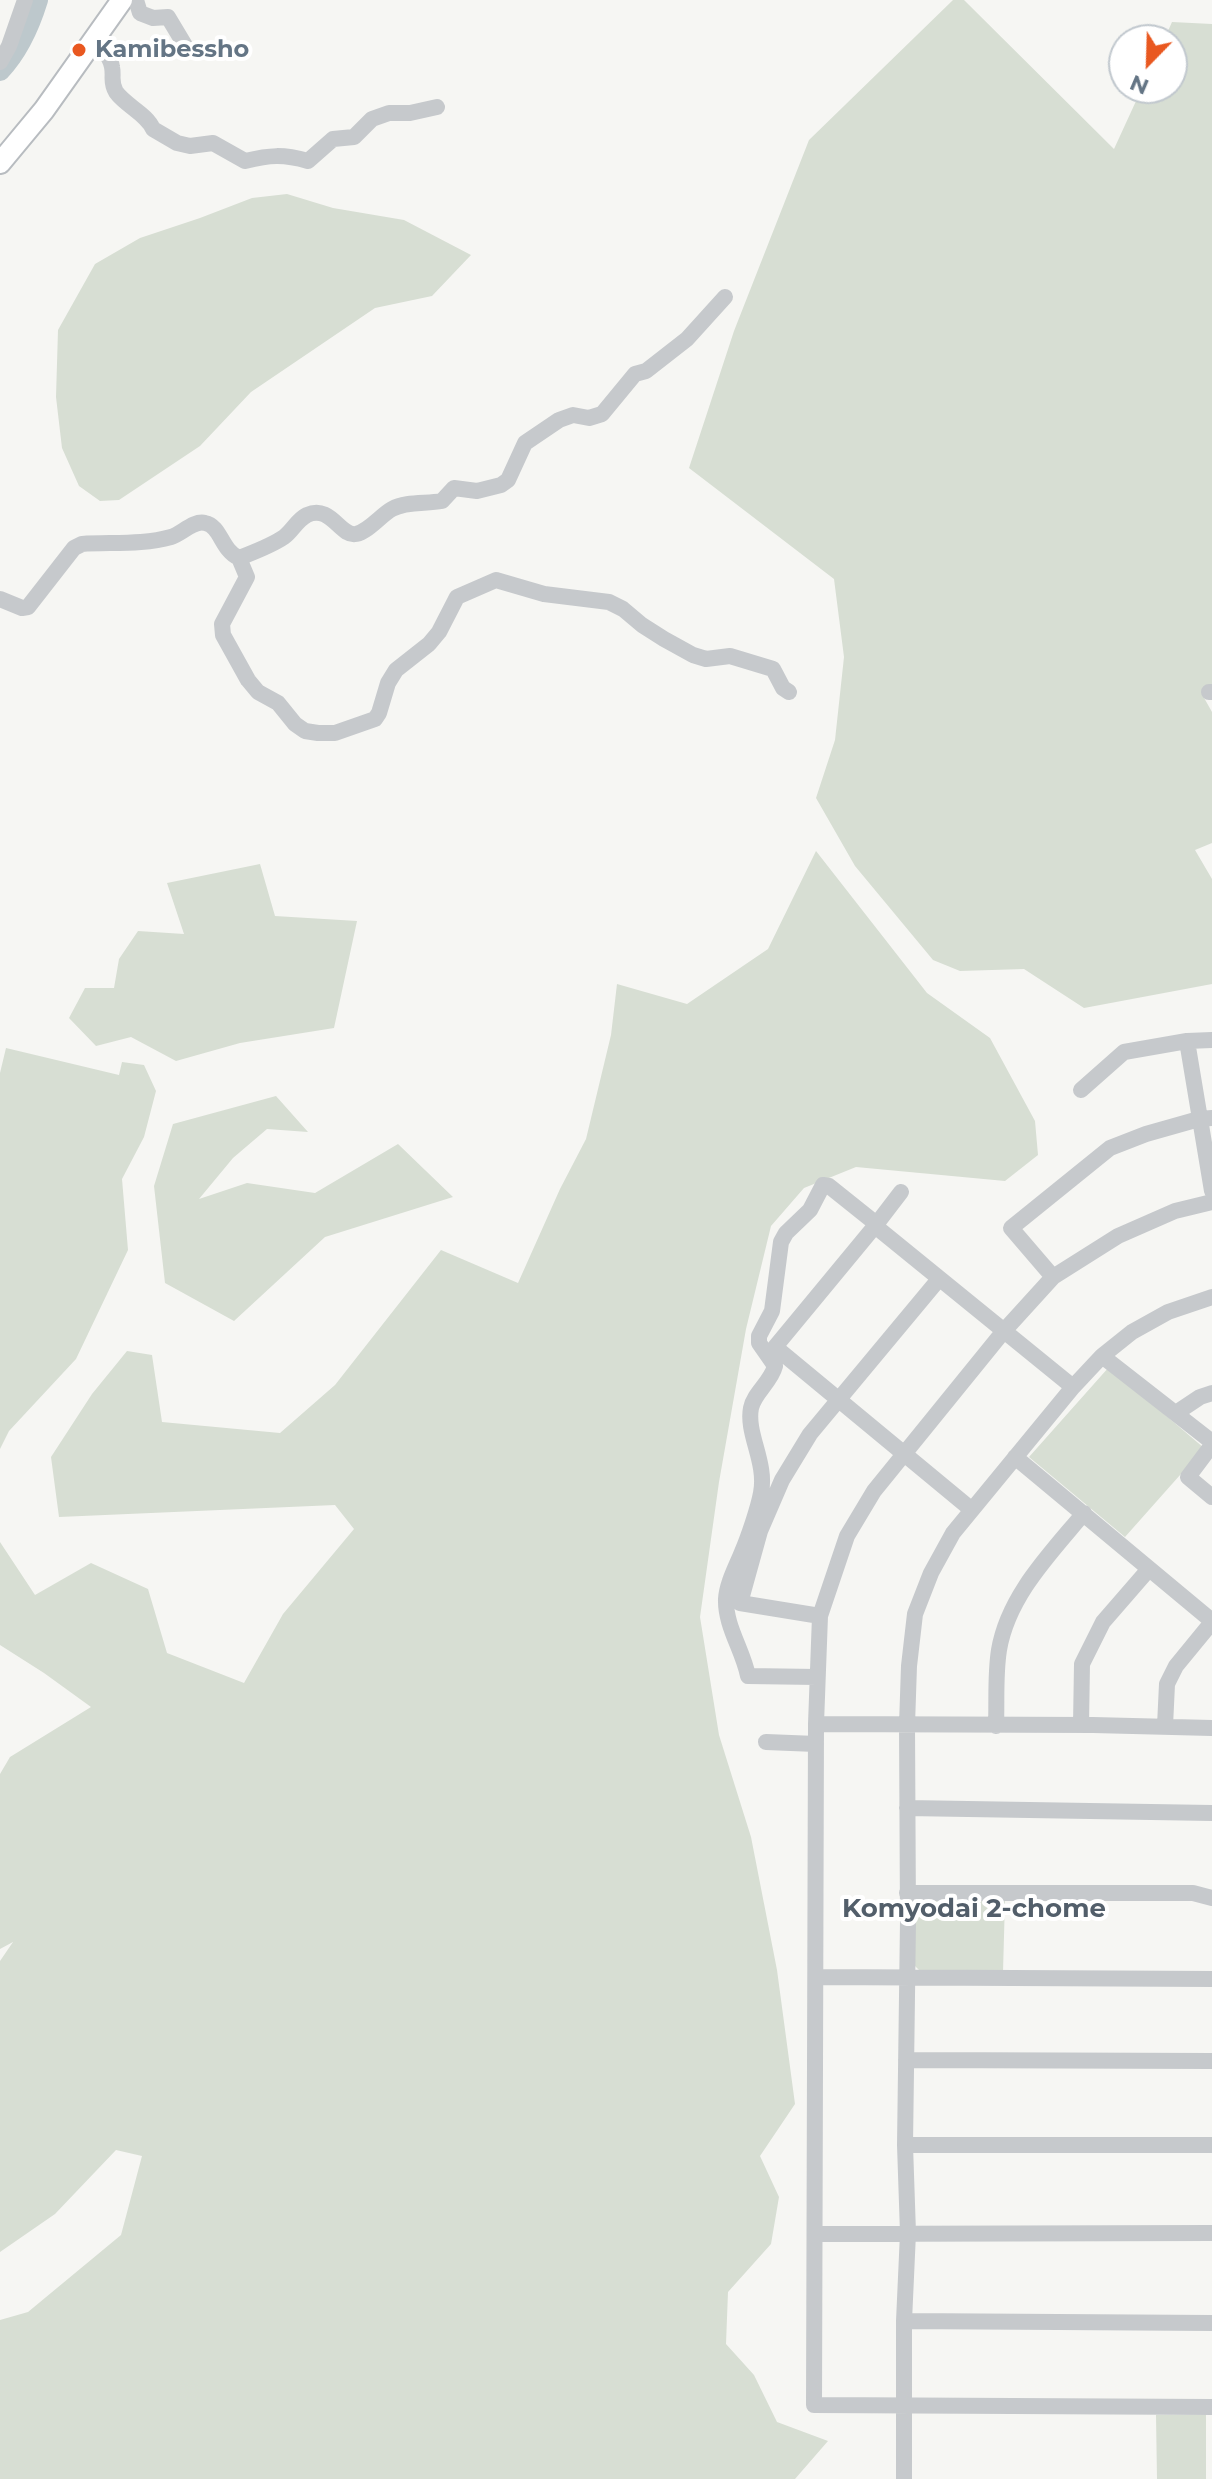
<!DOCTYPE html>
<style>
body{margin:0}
#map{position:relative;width:1212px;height:2479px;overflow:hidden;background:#f6f6f3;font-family:Montserrat,sans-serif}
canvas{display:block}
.north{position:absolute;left:1108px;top:24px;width:80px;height:80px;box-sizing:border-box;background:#fff;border:2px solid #c1c8ce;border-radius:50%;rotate:203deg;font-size:22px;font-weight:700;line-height:32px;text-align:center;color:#647585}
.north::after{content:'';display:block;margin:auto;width:28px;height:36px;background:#e95820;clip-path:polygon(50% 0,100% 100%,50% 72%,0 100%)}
</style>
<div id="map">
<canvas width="1212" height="2479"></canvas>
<div class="north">N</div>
</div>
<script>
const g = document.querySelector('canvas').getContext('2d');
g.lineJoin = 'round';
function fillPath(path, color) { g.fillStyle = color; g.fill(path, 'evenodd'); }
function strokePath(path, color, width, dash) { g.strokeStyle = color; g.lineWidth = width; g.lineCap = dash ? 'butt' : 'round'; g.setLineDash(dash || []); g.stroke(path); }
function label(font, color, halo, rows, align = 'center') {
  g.font = font + ' Montserrat,sans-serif'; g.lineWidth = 8; g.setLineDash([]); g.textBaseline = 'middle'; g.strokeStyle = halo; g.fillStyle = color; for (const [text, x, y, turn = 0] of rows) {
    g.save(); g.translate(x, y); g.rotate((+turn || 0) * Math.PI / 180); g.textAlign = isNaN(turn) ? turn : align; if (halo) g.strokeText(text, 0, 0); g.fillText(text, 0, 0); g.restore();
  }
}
const green = new Path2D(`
 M953,0H964L1114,149L1142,88H1172V40H1164L1172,22L1212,24V685L1203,696L1212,712V843L1195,850L1212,879V984L1084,1008L1024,969L960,971L933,960L855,866L816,798L835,740L844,657L834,579L689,468L734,331L809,140Z
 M287,194L333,208L404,220L471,255L432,296L375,308L251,392L200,446L119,500L100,501L79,486L62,448L56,397L58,330L95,264L140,238L200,218L252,198Z
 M816,851L927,993L990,1038L1035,1121L1038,1155L1005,1181L856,1167L804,1188L771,1226L746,1329L719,1482L700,1617L719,1735L751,1837L777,1970L795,2104L760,2156L779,2197L771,2244L728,2292L726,2344L754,2375L777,2422L828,2441L795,2479H0V2320L28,2312L121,2235L142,2156L116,2150L55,2214L0,2252V1961L13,1942L0,1949V1774L10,1757L91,1707L44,1673L0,1645V1542L35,1595L91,1563L148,1589L167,1653L244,1683L283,1614L354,1529L335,1505L59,1517L51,1457L92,1394L127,1351L152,1355L162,1422L280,1433L335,1385L441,1250L518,1283L560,1189L586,1139L611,1035L617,984L687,1004L768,949Z
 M260,864L275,916L357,921L334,1028L240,1043L176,1061L131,1037L96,1046L69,1018L85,988H114L119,959L138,931L184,934L167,883Z
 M6,1048L119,1075L122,1062L144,1065L156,1091L144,1137L122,1179L128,1250L76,1359L9,1431L0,1449V1073Z
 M276,1096L308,1132L267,1129L233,1158L199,1199L247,1183L315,1193L398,1144L453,1197L325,1237L234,1321L165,1283L154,1186L173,1124Z
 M1109,1367L1204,1448L1125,1537L1029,1457Z
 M920,1899L1005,1900L1003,1972L919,1970L915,1966V1904Z
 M1156,2415H1206V2479H1157Z`);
const river = new Path2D(`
 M0,71C19,51 30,26 38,0`);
const minor = new Path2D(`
 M136,0L140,13L153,18L168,17L186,47
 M97,38C101,46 111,58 112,67C114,77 110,82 116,92C126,106 147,114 153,129L177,143L190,146L213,143L245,161C270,155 283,154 308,161L333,139L354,137L372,119L389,113H410L437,107
 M0,62L9,46L25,0
 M239,558L247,577L222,624L223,635L248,680L258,692L278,703L295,724L305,731L318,733H335L375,719L379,713L388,683L396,670L429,644L439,632L457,597L496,580L544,594L609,602L623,609L642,625L664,639L693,655L706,659L730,656L773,669L783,688L789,692
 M0,599L22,608L28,607L74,548L82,544C110,542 143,545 171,537C181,534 194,520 205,523C221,526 221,550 239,558C254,552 271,546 284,537C293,530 297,520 307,515C331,504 340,537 356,534C369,531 381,515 392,509C406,501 426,504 442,501L454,488L477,491L501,485L508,480L525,443L559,420L573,415L589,418L602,414L635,374L646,371L687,339L725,297
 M1209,692H1212
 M1187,1041L1212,1191
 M1081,1090L1124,1052L1187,1041L1212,1040
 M1212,1202L1175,1211L1118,1236L1053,1277L1003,1332L874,1491L847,1536L820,1616L816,1724L814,2405L1212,2407
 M1053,1277L1011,1228L1110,1148L1146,1134L1199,1119L1212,1118
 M1102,1356L1212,1442
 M1176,1413L1200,1397L1212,1393
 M1212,1445L1188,1477L1212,1497
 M1015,1457L1212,1621
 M972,1510L775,1347L875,1226L1073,1387
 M820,1616L740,1603L760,1531L782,1480L810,1434L939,1279
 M817,1677L748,1676C743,1650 725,1626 726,1599C727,1583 736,1567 742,1552C748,1538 758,1509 761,1493C767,1462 746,1434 751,1408C754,1393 771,1382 775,1366L759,1343V1336L772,1311L781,1242L786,1233L810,1210L823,1185L829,1186L874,1222L875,1226L901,1192
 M816,1724L1093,1725L1212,1728
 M1081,1725L1082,1664L1103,1622L1149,1569
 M996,1726C997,1701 995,1675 999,1650C1008,1596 1050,1554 1084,1513
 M1165,1726L1167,1684L1176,1666L1212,1622
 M766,1742L816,1744
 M907,1808L1212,1813
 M907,1893H1193L1212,1898
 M816,1977L1212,1979
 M906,2060L1212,2061
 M905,2145H1212
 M815,2234L1212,2233
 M904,2321L1212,2323
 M904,2479V2321L908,2233L905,2145L908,1921L907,1725L909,1666L915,1614L931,1573L953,1533L1073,1387L1102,1356L1132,1332L1168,1312L1212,1297`);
const major = new Path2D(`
 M0,163L44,110L122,0`);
const markers = [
 [79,50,8,"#e95820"]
];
const poiNames = [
 ["Kamibessho",95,50]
];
const neighbourhoodNames = [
 ["Komyodai 2-chome",974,1909]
];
fillPath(green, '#d7ded3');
strokePath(river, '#bdc8cc', 20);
strokePath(major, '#b8bcc0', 24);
strokePath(minor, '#c6c9cc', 16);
strokePath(major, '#fff', 20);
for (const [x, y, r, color] of markers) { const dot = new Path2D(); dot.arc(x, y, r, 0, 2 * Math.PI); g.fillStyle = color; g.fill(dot); strokePath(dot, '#fff', 3); }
label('bold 24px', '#647585', '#fff', poiNames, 'left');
label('bold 26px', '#525e6a', '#fff', neighbourhoodNames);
</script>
